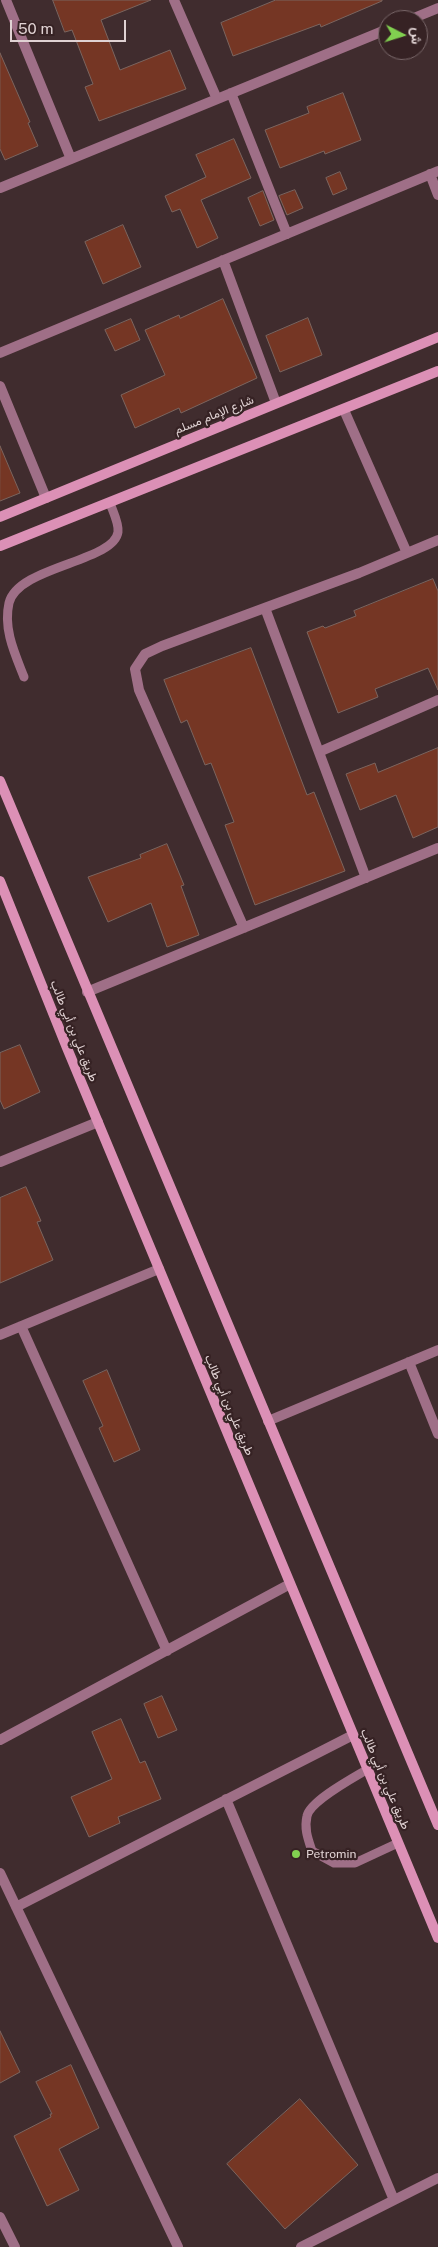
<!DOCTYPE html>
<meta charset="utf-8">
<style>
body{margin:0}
#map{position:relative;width:438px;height:2247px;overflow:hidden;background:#402c2e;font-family:"Public Sans",Vazirmatn,sans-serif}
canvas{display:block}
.north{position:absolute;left:378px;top:10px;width:50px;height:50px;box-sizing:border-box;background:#362224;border:1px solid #7a686a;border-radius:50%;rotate:95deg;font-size:14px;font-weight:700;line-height:20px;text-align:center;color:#e0d2d3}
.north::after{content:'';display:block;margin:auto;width:18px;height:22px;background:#81d050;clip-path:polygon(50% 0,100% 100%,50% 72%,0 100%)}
.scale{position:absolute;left:10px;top:20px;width:116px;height:22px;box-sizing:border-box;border:2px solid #e0d2d3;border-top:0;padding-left:6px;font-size:15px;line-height:18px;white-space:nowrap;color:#e0d2d3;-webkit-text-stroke:4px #362224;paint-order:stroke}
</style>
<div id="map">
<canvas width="438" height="2247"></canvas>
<div class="north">ش</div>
<div class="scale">50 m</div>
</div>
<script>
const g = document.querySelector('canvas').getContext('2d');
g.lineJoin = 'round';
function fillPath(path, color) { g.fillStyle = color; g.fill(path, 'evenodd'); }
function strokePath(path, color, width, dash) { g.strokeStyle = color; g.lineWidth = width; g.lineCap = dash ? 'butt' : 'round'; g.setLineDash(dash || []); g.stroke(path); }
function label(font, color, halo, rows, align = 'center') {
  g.font = font + ' "Public Sans",Vazirmatn,sans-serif'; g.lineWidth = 4.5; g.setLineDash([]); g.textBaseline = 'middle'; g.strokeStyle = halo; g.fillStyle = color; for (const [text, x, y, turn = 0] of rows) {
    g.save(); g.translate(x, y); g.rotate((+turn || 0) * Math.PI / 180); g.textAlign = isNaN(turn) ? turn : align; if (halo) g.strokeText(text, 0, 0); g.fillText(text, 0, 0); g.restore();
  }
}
const building = new Path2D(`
 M53,0H151L101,20L120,70L170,50L186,89L99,121L85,87L93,84L72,30L65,32Z
 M276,0H382V1L321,27L320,24L233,56L221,23Z
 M0,53L30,122L28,123L38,146L5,160L0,149Z
 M343,93L361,140L325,154L324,151L280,168L265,130L309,113L307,107Z
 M234,139L251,178L201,200L218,238L197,248L180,209L172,212L165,196L206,177L196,155Z
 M340,172L347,189L333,195L326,178Z
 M295,190L303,208L287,215L279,196Z
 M263,191L274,220L260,226L248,198Z
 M123,225L141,267L103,284L85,242Z
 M223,299L257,378L181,413L179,408L135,428L121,395L165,375L145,330L179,315L180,318Z
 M308,318L322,355L280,372L266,336Z
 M131,319L140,340L115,351L105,330Z
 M0,446L20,493L0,501Z
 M433,579L438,591V690L428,668L375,689L378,697L338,713L307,632L323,626L325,628L356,616L354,611Z
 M251,648L307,795L314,792L345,871L255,905L225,825L234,822L211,763L205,765L187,720L181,723L164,680Z
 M438,748V827L413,838L396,795L360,810L346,774L375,763L378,772Z
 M167,844L184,885L181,886L199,935L167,947L151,903L108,922L88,877L141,858L140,855Z
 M20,1045L40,1092L4,1109L0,1100V1053Z
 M26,1187L41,1221L37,1222L53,1260L0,1283V1198Z
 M107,1370L140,1450L114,1462L99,1428L103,1426L83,1381Z
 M162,1696L177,1730L158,1738L144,1704Z
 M121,1719L140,1763L145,1761L161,1799L118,1817L120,1823L89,1837L71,1797L112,1779L92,1732Z
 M0,2031L20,2072L0,2083Z
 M71,2065L99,2128L59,2149L79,2190L47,2206L14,2136L51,2117L50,2114H52L36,2082Z
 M300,2099L358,2165L285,2229L227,2164Z`);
const service = new Path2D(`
 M24,677C15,654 3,629 9,603C18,566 114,562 118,532C119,523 113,512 110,503
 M368,1769C353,1778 310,1801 307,1816C304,1829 308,1839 312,1851L334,1863H355L398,1843`);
const minor = new Path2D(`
 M6,0L71,159
 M174,0L217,99
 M409,20L438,8
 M231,93L287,234
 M430,174L438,195
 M0,188L388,29
 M223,260L276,403
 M0,353L438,171
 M0,386L46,498
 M344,410L407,553
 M265,608L366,878
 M319,752L438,700
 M244,928L139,690L135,669L145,654L162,646L359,573L438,540
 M87,992L438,848
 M0,1162L98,1122
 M21,1326L167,1651
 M0,1335L159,1269
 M409,1362L438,1434
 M268,1421L438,1350
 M0,1740L290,1584
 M226,1799L394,2200
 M0,1873L178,2247
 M16,1907L353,1735
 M0,2217L15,2247
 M301,2247L438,2178`);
const secondary = new Path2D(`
 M0,517L438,337
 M0,546L438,371
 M0,781L438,1825
 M0,881L67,1048L438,1938`);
const markers = [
 [296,1854,5,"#81d050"]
];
const streetNames = [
 ["شارع الإمام مسلم",214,415,-22],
 ["طريق علي بن أبي طالب",74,1031,68],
 ["طريق علي بن أبي طالب",229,1405,67],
 ["طريق علي بن أبي طالب",385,1779,67]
];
const poiNames = [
 ["Petromin",306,1854]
];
fillPath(building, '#753624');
strokePath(building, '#7b655f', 1);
strokePath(service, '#9f6f87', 9);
strokePath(minor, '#9f6f87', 10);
strokePath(secondary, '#dc90b6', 10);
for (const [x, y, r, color] of markers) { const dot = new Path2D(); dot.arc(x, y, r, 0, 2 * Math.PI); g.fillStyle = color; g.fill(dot); strokePath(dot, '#362224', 2); }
label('12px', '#e0d2d3', '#362224', streetNames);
label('12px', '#e0d2d3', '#362224', poiNames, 'left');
</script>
